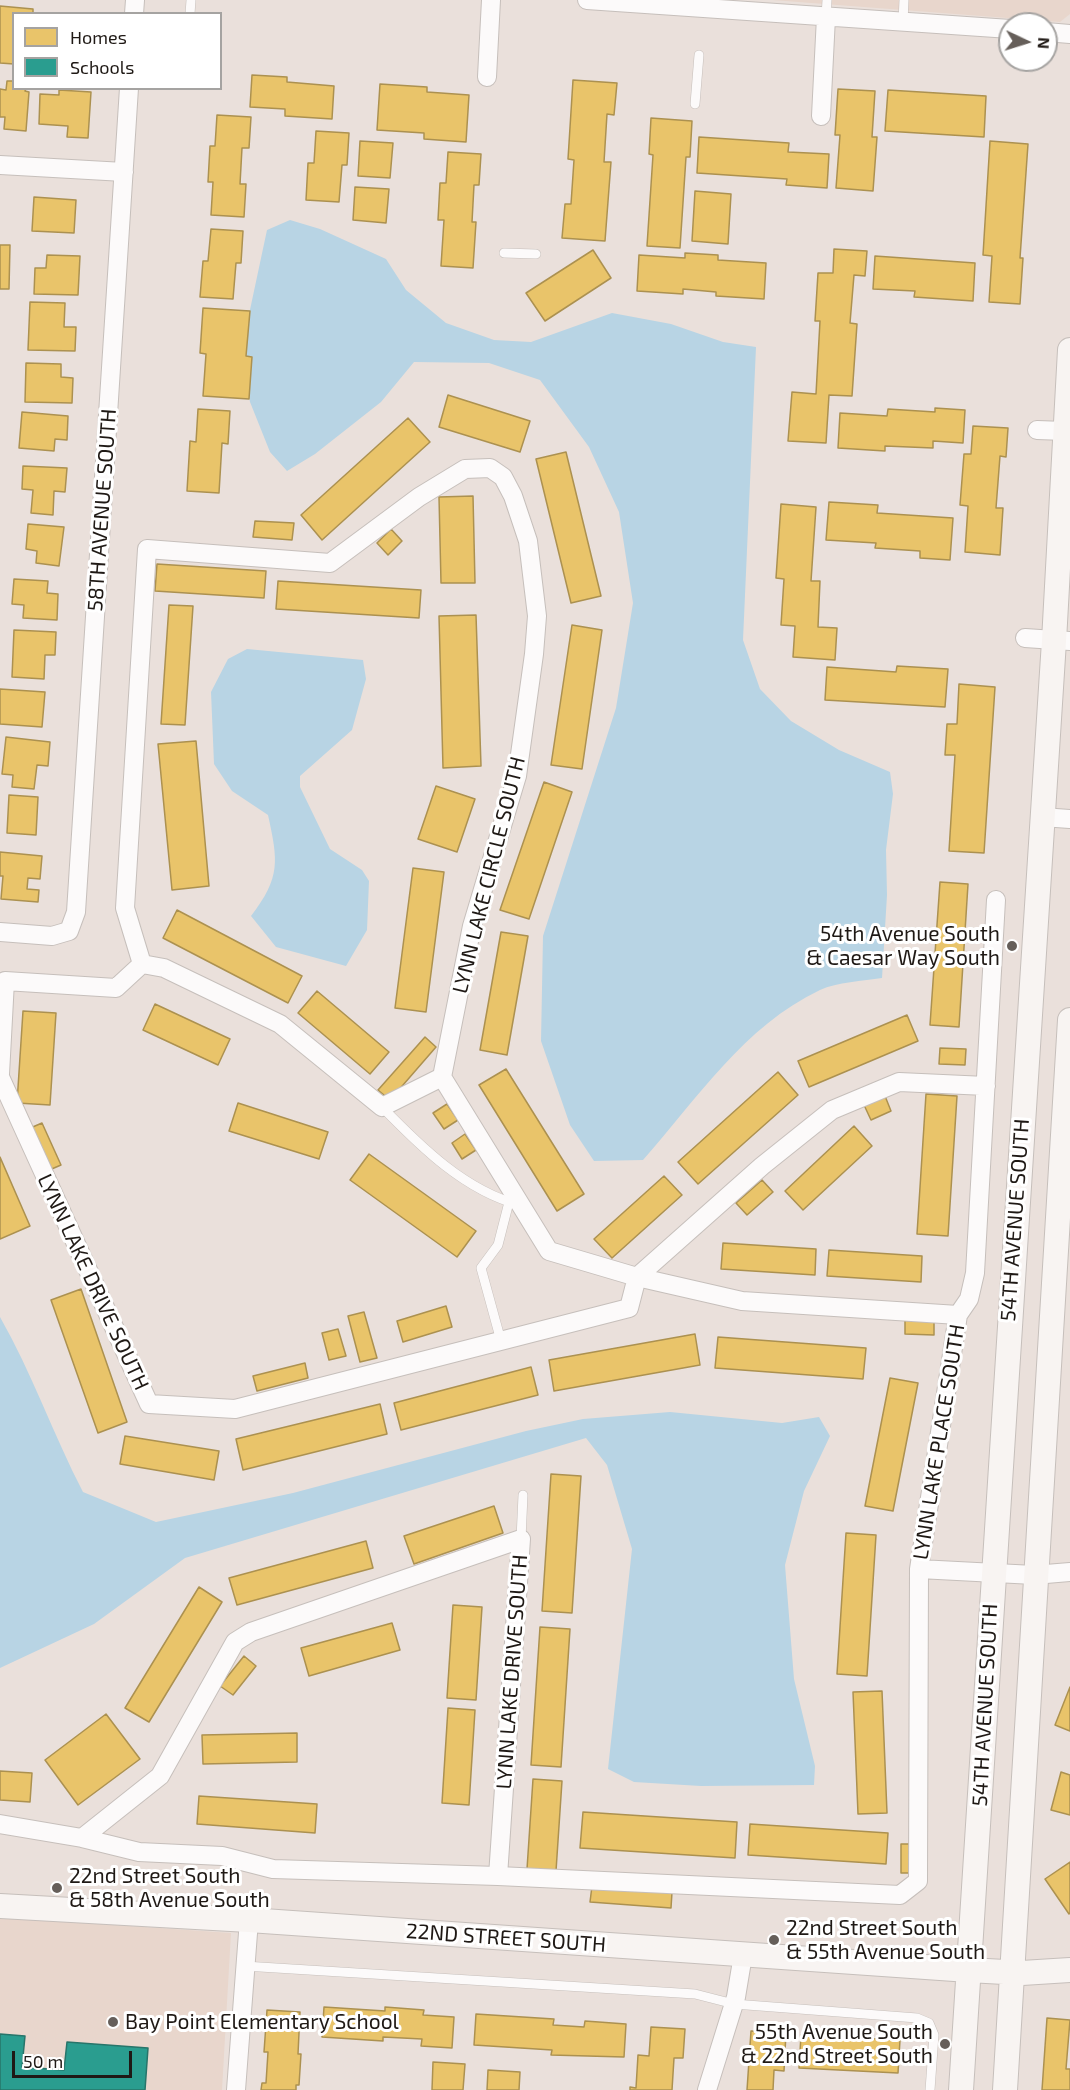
<!DOCTYPE html>
<style>
body{margin:0}
#map{position:relative;width:1070px;height:2090px;overflow:hidden;background:#eae0db;font-family:"Exo 2",sans-serif}
canvas{display:block}
.legend{position:absolute;left:12px;top:12px;width:210px;height:78px;box-sizing:border-box;background:#fff;border:2px solid #a5a3a1;margin:0;padding:8px 10px;list-style:none;font-size:18px;color:#1f1915}
.legend li{display:flex;align-items:center;gap:12px;height:30px}
.legend b{width:30px;border:2px solid #a5a3a1}
.north{position:absolute;left:998px;top:12px;width:60px;height:60px;box-sizing:border-box;background:#fff;border:2px solid #a5a3a1;border-radius:50%;rotate:94deg;font-size:16px;font-weight:700;line-height:24px;text-align:center;color:#1f1915}
.north::after{content:'';display:block;margin:auto;width:21px;height:27px;background:#665f5a;clip-path:polygon(50% 0,100% 100%,50% 72%,0 100%)}
.scale{position:absolute;left:12px;top:2051px;width:120px;height:27px;box-sizing:border-box;border:3px solid #1f1915;border-top:0;padding-left:8px;font-size:18px;line-height:21px;white-space:nowrap;color:#1f1915;-webkit-text-stroke:4px #fff;paint-order:stroke}
</style>
<div id="map">
<canvas width="1070" height="2090"></canvas>
<ul class="legend">
<li><b style="height:16px;background:#e9c46a"></b>Homes</li>
<li><b style="height:16px;background:#2a9d8f"></b>Schools</li>
</ul>
<div class="north">N</div>
<div class="scale">50 m</div>
</div>
<script>
const g = document.querySelector('canvas').getContext('2d');
g.lineJoin = 'round';
function fillPath(path, color) { g.fillStyle = color; g.fill(path, 'evenodd'); }
function strokePath(path, color, width, dash) { g.strokeStyle = color; g.lineWidth = width; g.lineCap = dash ? 'butt' : 'round'; g.setLineDash(dash || []); g.stroke(path); }
function label(font, color, halo, rows, align = 'center') {
  g.font = font + ' "Exo 2",sans-serif'; g.lineWidth = 6; g.setLineDash([]); g.textBaseline = 'middle'; g.strokeStyle = halo; g.fillStyle = color; for (const [text, x, y, turn = 0] of rows) {
    g.save(); g.translate(x, y); g.rotate((+turn || 0) * Math.PI / 180); g.textAlign = isNaN(turn) ? turn : align; if (halo) g.strokeText(text, 0, 0); g.fillText(text, 0, 0); g.restore();
  }
}
const built = new Path2D(`
 M772,0H1070V14L1060,22Z
 M0,1917L231,1933L222,2090H0Z`);
const water = new Path2D(`
 M290,220L320,229L386,259L406,290L446,323L494,340L531,342L612,313L671,324L723,342L756,347L743,640L760,689L791,721L839,750L890,772L893,794L886,850L887,895L882,978C863,981 837,982 820,990C744,1026 697,1099 643,1160L594,1161L570,1125L541,1041L543,936L616,708L633,603L619,512L589,447L540,380L489,363L414,362L381,402L315,454L287,471L270,452L250,402L241,352L267,230Z
 M247,649L363,660L366,679L352,730L300,776V787L330,849L362,870L369,881L367,930L346,966L276,947L251,916C281,877 278,861 268,815L232,791L214,764L211,692L228,659Z
 M0,1317C32,1373 53,1434 83,1492L156,1522L293,1493L526,1431L583,1419L670,1412L782,1423L819,1417L830,1436L804,1491L785,1565L794,1679L815,1766L814,1785L701,1786L634,1782L608,1769L632,1549L607,1465L586,1438L185,1558L94,1624L0,1668Z`);
const homes = new Path2D(`
 M0,6L33,9V14H14V64L0,63Z
 M252,75L287,77V82L334,86L332,119L285,116V109L250,107Z
 M573,80L617,83L614,115L607,114L604,162H611L605,241L562,238L565,204H571L574,160L568,159Z
 M7,81H14V88H26L25,91L29,92L26,131L4,129L5,117H0V89L6,90Z
 M380,84L427,87V92L469,95L466,142L424,139V133L377,130Z
 M838,89L875,91L872,137H877L873,191L836,188L840,135H835Z
 M59,90L91,92L88,138L67,137L68,126L39,124L40,94L59,95Z
 M888,90L986,96L984,137L885,131Z
 M217,115L251,117L249,148H242L240,184H246L244,217L211,215L213,182H208L210,146H215Z
 M651,118L692,121L690,157H686L680,248L647,246L653,155L649,154Z
 M316,131L349,133L347,165H342L339,202L306,200L308,163H314Z
 M699,137L789,143L788,152L829,154L827,188L786,185L787,179L697,173Z
 M360,141L393,143L390,178L358,176Z
 M990,141L1028,144L1020,258H1023L1020,304L989,302L992,256L983,255Z
 M448,152L481,154L479,185H474L472,222H476L473,268L441,266L444,220H438L440,183H446Z
 M355,187L389,189L386,223L353,220Z
 M695,191L731,194L728,244L692,241Z
 M34,197L76,200L74,233L32,231Z
 M211,229L243,231L241,263H236L233,299L200,297L203,261H208Z
 M0,245H10L9,289H0Z
 M834,249L867,251L865,276L854,275L850,323L857,324L852,396L829,395L826,443L788,441L792,392L816,394L820,321H815L818,273H833Z
 M593,250L611,278L545,321L526,293Z
 M685,253L718,255V260L766,263L764,299L716,296V292L683,289V294L637,291L639,255L685,258Z
 M47,255L80,256L78,295L34,294L35,268H46Z
 M875,256L975,263L973,301L914,297L915,291L873,289Z
 M30,302L65,303L64,327H76L75,351L28,350Z
 M203,308L250,311L246,356L252,357L249,399L203,396L206,354L200,353Z
 M26,363L61,364V377L73,378L72,403L25,402Z
 M448,395L530,421L520,452L439,427Z
 M935,408L965,410L963,443L933,441V448L885,446V451L838,448L840,413L887,416L888,409L935,412Z
 M198,409L230,411L228,444L222,443L219,493L187,491L190,441L196,442Z
 M22,412L68,416L67,440L55,439L54,451L19,448Z
 M408,418L430,442L322,540L301,515Z
 M973,426L1008,428L1006,457L1000,456L996,508H1003L1000,555L965,552L968,506L960,505L964,454H971Z
 M566,452L601,596L571,603L536,459Z
 M23,466L67,468L65,492L54,491L53,515L31,513L33,490L22,489Z
 M473,496L475,583H441L439,497Z
 M829,502L878,505L877,513L953,518L950,560L920,558V551L875,548L876,543L826,540Z
 M781,504L816,507L811,581H820L818,627L837,628L835,660L793,657L795,626L781,625L784,579L776,578Z
 M255,521L294,523L292,540L253,537Z
 M28,524L64,527L59,566L36,563L37,551L26,549Z
 M391,529L402,541L388,555L377,543Z
 M157,564L266,571L264,598L155,591Z
 M14,579L48,581L47,593L58,594L57,620L23,618L24,605L12,604Z
 M278,581L421,590L419,618L276,609Z
 M169,605L193,606L185,725L161,724Z
 M476,615L481,766L443,768L439,616Z
 M572,625L602,630L582,769L551,765Z
 M14,630L56,632L55,655H45L44,679L12,677Z
 M897,666L948,669L945,707L825,700L827,667L896,672Z
 M959,684L995,687L984,853L949,851L955,755H945L947,724H957Z
 M0,689L45,692L42,727L0,724Z
 M6,737L50,742L48,766L37,765L34,789L12,787L13,775L2,774Z
 M196,741L209,886L172,890L158,744Z
 M544,782L572,792L529,919L500,910Z
 M436,786L475,799L457,852L418,839Z
 M9,795L38,797L36,835L7,833Z
 M0,852L42,856L40,879L28,878L27,889L39,890L38,902L1,899L3,876H0Z
 M413,868L444,872L426,1012L395,1008Z
 M940,882L968,884L959,1027L930,1025Z
 M177,910L302,976L288,1003L163,938Z
 M501,932L528,936L507,1055L480,1050Z
 M317,991L389,1052L370,1074L298,1013Z
 M155,1004L230,1039L218,1065L143,1030Z
 M23,1011L56,1013L50,1105L17,1103Z
 M907,1015L918,1041L809,1087L798,1061Z
 M425,1037L436,1047L390,1100L378,1090Z
 M940,1048L966,1049L965,1065L939,1064Z
 M506,1069L584,1194L557,1211L479,1085Z
 M778,1072L798,1095L698,1184L678,1162Z
 M926,1094L957,1096L948,1236L917,1234Z
 M885,1096L891,1111L871,1120L864,1105Z
 M238,1103L328,1132L319,1159L229,1131Z
 M447,1104L458,1120L444,1129L433,1113Z
 M42,1123L61,1165L47,1171L28,1129Z
 M854,1126L872,1146L803,1210L785,1191Z
 M465,1134L476,1150L462,1159L452,1143Z
 M369,1154L476,1231L457,1257L350,1180Z
 M0,1157L30,1226L0,1239Z
 M664,1176L682,1195L612,1258L594,1239Z
 M762,1180L773,1192L747,1215L736,1203Z
 M723,1243L816,1249L815,1275L721,1269Z
 M829,1250L922,1256L921,1282L827,1276Z
 M81,1289L127,1422L98,1433L51,1300Z
 M446,1306L452,1327L403,1342L397,1321Z
 M364,1312L377,1358L360,1362L348,1316Z
 M905,1318L934,1319V1335L905,1334Z
 M338,1329L346,1356L329,1360L322,1333Z
 M695,1334L700,1365L554,1391L549,1360Z
 M718,1337L866,1348L863,1379L715,1368Z
 M305,1363L308,1378L257,1391L253,1376Z
 M531,1367L538,1395L401,1430L394,1403Z
 M890,1378L918,1383L893,1511L865,1506Z
 M380,1404L387,1434L243,1470L236,1439Z
 M125,1436L219,1451L214,1480L120,1464Z
 M551,1474L581,1476L572,1613L542,1611Z
 M494,1506L503,1533L414,1564L404,1536Z
 M846,1533L876,1535L867,1676L837,1674Z
 M366,1541L373,1568L237,1605L229,1578Z
 M199,1587L222,1602L149,1722L125,1708Z
 M453,1605L482,1607L476,1700L447,1698Z
 M392,1623L400,1650L309,1676L301,1648Z
 M540,1627L570,1629L561,1767L531,1765Z
 M244,1656L256,1666L233,1695L220,1686Z
 M1070,1687V1731L1055,1725Z
 M882,1691L887,1813L858,1814L853,1692Z
 M448,1708L475,1710L469,1805L442,1803Z
 M106,1714L140,1759L78,1805L45,1760Z
 M297,1733V1762L203,1764L202,1735Z
 M0,1771L32,1773L30,1802L0,1800Z
 M1061,1772L1070,1775V1815L1051,1810Z
 M533,1779L562,1781L556,1871L527,1869Z
 M199,1796L317,1804L315,1833L197,1824Z
 M583,1812L737,1822L735,1858L580,1848Z
 M750,1824L888,1833L886,1864L748,1855Z
 M901,1844H918L917,1873H901Z
 M1070,1862V1913L1069,1914L1045,1879Z
 M592,1886L672,1892L671,1908L590,1902Z
 M324,2007L385,2011V2007L424,2010L423,2015L454,2017L452,2048L421,2046L422,2039L383,2037V2041L322,2037Z
 M267,2010L300,2012L298,2054H301L299,2085H296V2090H261L262,2083H266L268,2052H264Z
 M476,2014L554,2019L553,2025L584,2027L585,2021L626,2024L624,2057L551,2055L552,2050L474,2045Z
 M1047,2018L1070,2020L1066,2069H1070V2090H1042Z
 M651,2027L685,2029L683,2058H674L672,2090H630V2087L636,2088L638,2055L649,2056Z
 M751,2031L786,2033L784,2071L774,2070L773,2090H747Z
 M801,2035L900,2040L898,2073L799,2068Z
 M433,2062L465,2064L463,2090H432Z
 M488,2070L520,2072L519,2090H487Z`);
const schools = new Path2D(`
 M0,2034L25,2036L22,2067L64,2070L67,2042L148,2048L145,2090H0Z`);
const lane = new Path2D(`
 M190,14L191,0
 M826,17L827,0
 M903,22L904,0
 M695,104L699,55
 M504,253L536,254
 M382,1107C420,1146 465,1191 520,1205
 M501,1341L481,1268L498,1245L509,1202
 M521,1539L523,1495
 M244,1966L695,1994L734,2004L917,2018L929,2023L934,2035L930,2090`);
const street = new Path2D(`
 M587,0L1010,29
 M134,14L135,0
 M1046,32L1070,34
 M487,77L491,0
 M821,116L826,17
 M0,165L124,172
 M1037,430L1065,431
 M490,468L503,477L513,496L528,541L537,616L534,654L517,776L472,926L442,1077L382,1107L280,1024L164,968L142,964L125,908L147,549L330,563L419,497L465,469Z
 M1025,638L1070,641
 M1042,817L1070,819
 M0,932L52,936L69,931L76,912L129,88
 M0,1074L5,981L116,988L142,964
 M0,1077L149,1404L235,1409L629,1308L637,1277L742,1301L958,1315
 M442,1077L549,1251L637,1277L762,1166L832,1110L899,1082L986,1086
 M919,1569L1034,1575L1070,1572
 M0,1824L82,1838L160,1776L235,1642L251,1632L521,1539L498,1876L900,1895L918,1881L919,1569L958,1315L969,1299L975,1273L996,900
 M82,1838L139,1852L222,1856L273,1869L498,1876
 M236,2090L249,1920
 M707,2090L736,1997L743,1955`);
const secondary = new Path2D(`
 M0,1906L249,1920L969,1970L1022,1973L1070,1970
 M961,2090L1054,641L1070,350
 M1005,2090L1070,1020`);
const markers = [
 [1012,946,6,"#665f5a"],
 [57,1888,6,"#665f5a"],
 [774,1940,6,"#665f5a"],
 [113,2022,6,"#665f5a"],
 [945,2044,6,"#665f5a"]
];
const streetNames = [
 ["58TH AVENUE SOUTH",102,510,-86],
 ["LYNN LAKE CIRCLE SOUTH",489,875,-76],
 ["54TH AVENUE SOUTH",1015,1220,-86],
 ["LYNN LAKE DRIVE SOUTH",93,1282,65],
 ["LYNN LAKE PLACE SOUTH",939,1442,-81],
 ["LYNN LAKE DRIVE SOUTH",512,1672,-86],
 ["54TH AVENUE SOUTH",985,1705,-87],
 ["22ND STREET SOUTH",506,1938,4]
];
const poiNames = [
 ["54th Avenue South",1000,934,"right"],
 ["& Caesar Way South",1000,958,"right"],
 ["22nd Street South",69,1876],
 ["& 58th Avenue South",69,1900],
 ["22nd Street South",786,1928],
 ["& 55th Avenue South",786,1952],
 ["Bay Point Elementary School",125,2022],
 ["55th Avenue South",933,2032,"right"],
 ["& 22nd Street South",933,2056,"right"]
];
fillPath(built, '#e8d6cc');
fillPath(water, '#b8d4e4');
fillPath(homes, '#e9c46a');
strokePath(homes, '#ac9150', 1.5);
fillPath(schools, '#2a9d8f');
strokePath(schools, '#27756a', 1.5);
strokePath(lane, '#c6bfbb', 10);
strokePath(street, '#c6bfbb', 20);
strokePath(secondary, '#c6bfbb', 26);
strokePath(lane, '#fcfafa', 9);
strokePath(street, '#fcfafa', 18);
strokePath(secondary, '#f8f4f2', 24);
for (const [x, y, r, color] of markers) { const dot = new Path2D(); dot.arc(x, y, r, 0, 2 * Math.PI); g.fillStyle = color; g.fill(dot); strokePath(dot, '#fff', 2); }
label('21px', '#1f1915', '#fff', streetNames);
label('21px', '#1f1915', '#fff', poiNames, 'left');
</script>
